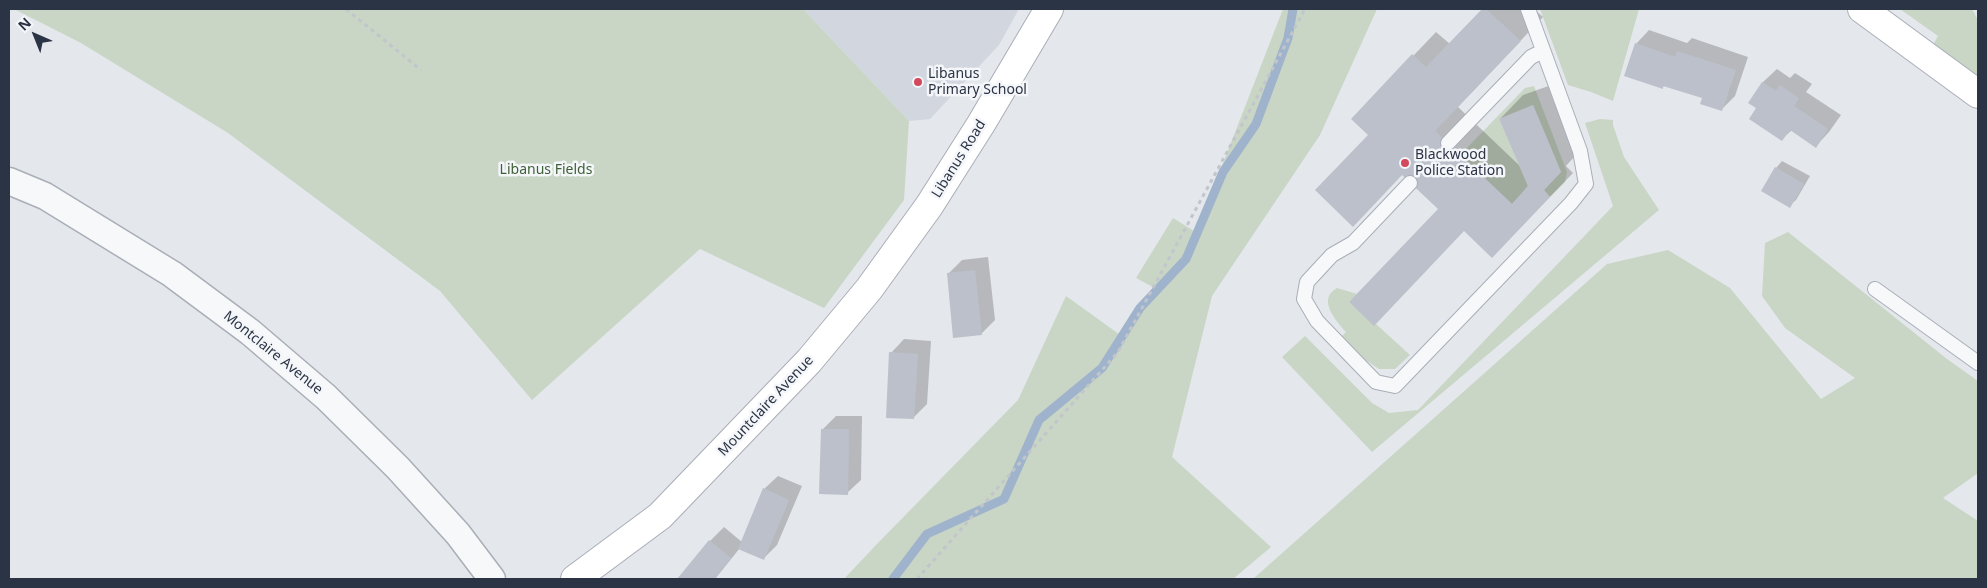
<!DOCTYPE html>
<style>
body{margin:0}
#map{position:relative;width:1987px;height:588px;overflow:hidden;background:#e4e7ec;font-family:"Noto Sans",sans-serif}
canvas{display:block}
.frame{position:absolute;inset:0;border:10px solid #2b3445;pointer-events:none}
.north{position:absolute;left:10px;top:10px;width:50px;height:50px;-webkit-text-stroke:4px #f4f6f9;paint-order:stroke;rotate:316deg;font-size:14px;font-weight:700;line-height:20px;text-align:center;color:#2b3445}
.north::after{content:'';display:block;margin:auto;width:18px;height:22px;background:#2b3445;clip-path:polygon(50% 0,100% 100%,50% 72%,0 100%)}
</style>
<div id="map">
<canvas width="1987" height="588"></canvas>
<div class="frame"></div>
<div class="north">N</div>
</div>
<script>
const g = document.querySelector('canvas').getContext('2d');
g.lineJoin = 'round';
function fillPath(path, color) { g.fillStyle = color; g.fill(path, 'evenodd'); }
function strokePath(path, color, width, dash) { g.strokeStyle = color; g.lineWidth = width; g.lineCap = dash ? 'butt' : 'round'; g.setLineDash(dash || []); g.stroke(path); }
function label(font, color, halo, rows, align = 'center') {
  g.font = font + ' "Noto Sans",sans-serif'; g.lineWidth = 5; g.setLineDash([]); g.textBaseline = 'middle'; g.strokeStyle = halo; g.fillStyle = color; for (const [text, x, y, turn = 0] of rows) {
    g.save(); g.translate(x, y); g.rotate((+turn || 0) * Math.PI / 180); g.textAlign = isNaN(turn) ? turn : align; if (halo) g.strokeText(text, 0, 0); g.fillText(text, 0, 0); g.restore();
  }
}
const built = new Path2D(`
 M803,9H1019L999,45L930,119L909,121Z`);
const green = new Path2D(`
 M14,9H803L909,121L904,200L824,308L700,249L532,400L440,291L228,133L81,43Z
 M1283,9H1377L1320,135L1212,296L1172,457L1271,547L1233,579H844L875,546L1018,400L1066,296L1123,337L1153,287L1136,278L1173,218L1194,231L1213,189Z
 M1540,9H1639L1613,101L1591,92L1568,85Z
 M1900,9H1972L1978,20V77L1933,45L1938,36Z
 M1534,86L1567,172L1565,182L1550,197L1544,190L1561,172L1533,105L1499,119L1528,186L1512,204L1460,155L1525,88Z
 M1600,119L1613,120V125L1624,157L1659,210L1372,452L1282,357L1305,336L1372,403L1389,413L1418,410L1613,206L1585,123Z
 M1788,232L1947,359L1978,381V473L1943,498L1978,521V579H1253L1607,264L1668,250L1730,288L1821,399L1855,378L1785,328L1762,296L1765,243Z
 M1337,288L1357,294L1349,302L1374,325L1376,324L1410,355L1395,369H1379L1364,359L1342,336L1346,332C1335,320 1317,299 1337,288Z`);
const shadow = new Path2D(`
 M1483,9H1534L1543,17L1458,107L1522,168L1500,119L1523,95L1557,83L1583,147L1566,166L1573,173L1515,233L1464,230L1440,209L1353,119L1436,32L1450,44Z
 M1649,30L1687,43L1692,38L1748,57L1735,96L1721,110L1704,98L1665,85L1662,88L1636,44Z
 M1777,69L1790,78L1795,73L1812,84L1806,92L1841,115L1829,132L1816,146L1792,130L1782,139L1758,108L1750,103L1763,82Z
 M1782,161L1810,176L1796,200L1789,206L1776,168Z
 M988,257L995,320L981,334L948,274L962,260Z
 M904,339L931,341L927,404L914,417L891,353Z
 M836,416H862L861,480L847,493L822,430Z
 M778,476L802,486L777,545L764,558L740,548L715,579H679L710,541L724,527L742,542L764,489Z`);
const stream = new Path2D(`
 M893,579L927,534L1004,499L1039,420L1102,368L1140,308L1186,259L1223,172L1256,124L1288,38L1293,9`);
const building = new Path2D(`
 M1482,9H1486L1521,41L1435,131L1512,204L1528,186L1499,119L1533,105L1561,172L1544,190L1550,197L1492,258L1464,231L1374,326L1349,302L1438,209L1402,175L1353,227L1315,190L1368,135L1351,119L1412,54L1426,67Z
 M1635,43L1675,57L1677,51L1736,70L1722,111L1700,104L1702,98L1663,86V89L1624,76Z
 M1762,82L1776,91L1780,85L1799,98L1794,106L1828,129L1816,148L1790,130L1782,141L1749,119L1756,108L1748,103Z
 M1775,167L1804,184L1790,208L1761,191Z
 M975,270L982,335L953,338L947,273Z
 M889,352L918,354L914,419L886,418Z
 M821,429H849L848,495L819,494Z
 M763,488L789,500L764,560L738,549Z
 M709,540L731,558L714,579H677Z`);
const path = new Path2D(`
 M346,9L421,70
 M917,579L1118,352L1305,9`);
const lane = new Path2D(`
 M1448,143L1531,57L1543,51
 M1410,183L1353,243L1332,255L1307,282L1304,299L1317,321L1376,382L1395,386L1571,203L1586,184L1580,151L1528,9
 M1875,289L1978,363`);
const street = new Path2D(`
 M9,181L45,196L172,274L250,332L326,397L398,468L458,534L492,579`);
const secondary = new Path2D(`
 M1862,9L1978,94
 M575,579L660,516L809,361L869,289L929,206L981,124L1049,9`);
const markers = [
 [918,82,5,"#d1495b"],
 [1405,163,5,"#d1495b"]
];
const poiNames = [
 ["Libanus",928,74],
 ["Primary School",928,90],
 ["Blackwood",1415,155],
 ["Police Station",1415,171]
];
const streetNames = [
 ["Libanus Road",959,159,-58],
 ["Montclaire Avenue",273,353,39],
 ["Mountclaire Avenue",766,406,-47]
];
const parkNames = [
 ["Libanus Fields",546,170]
];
fillPath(built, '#d2d6de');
fillPath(green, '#c9d6c5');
fillPath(shadow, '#0003');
strokePath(stream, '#9fb4cc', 9);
fillPath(building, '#bbc0ca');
strokePath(lane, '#a9aeb7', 16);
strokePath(street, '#a9aeb7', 29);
strokePath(secondary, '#a9aeb7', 30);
strokePath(path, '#c2c5cb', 3, [4, 4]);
strokePath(lane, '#f7f8fa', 14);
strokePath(street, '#f7f8fa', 26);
strokePath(secondary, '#fff', 28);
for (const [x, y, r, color] of markers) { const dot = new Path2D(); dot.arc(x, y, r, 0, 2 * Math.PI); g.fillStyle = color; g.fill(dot); strokePath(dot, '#f4f6f9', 2); }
label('14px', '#2b3445', '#f4f6f9', poiNames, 'left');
label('14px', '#2b3445', '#f4f6f9', streetNames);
label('14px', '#3f6138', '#f4f6f9', parkNames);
</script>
